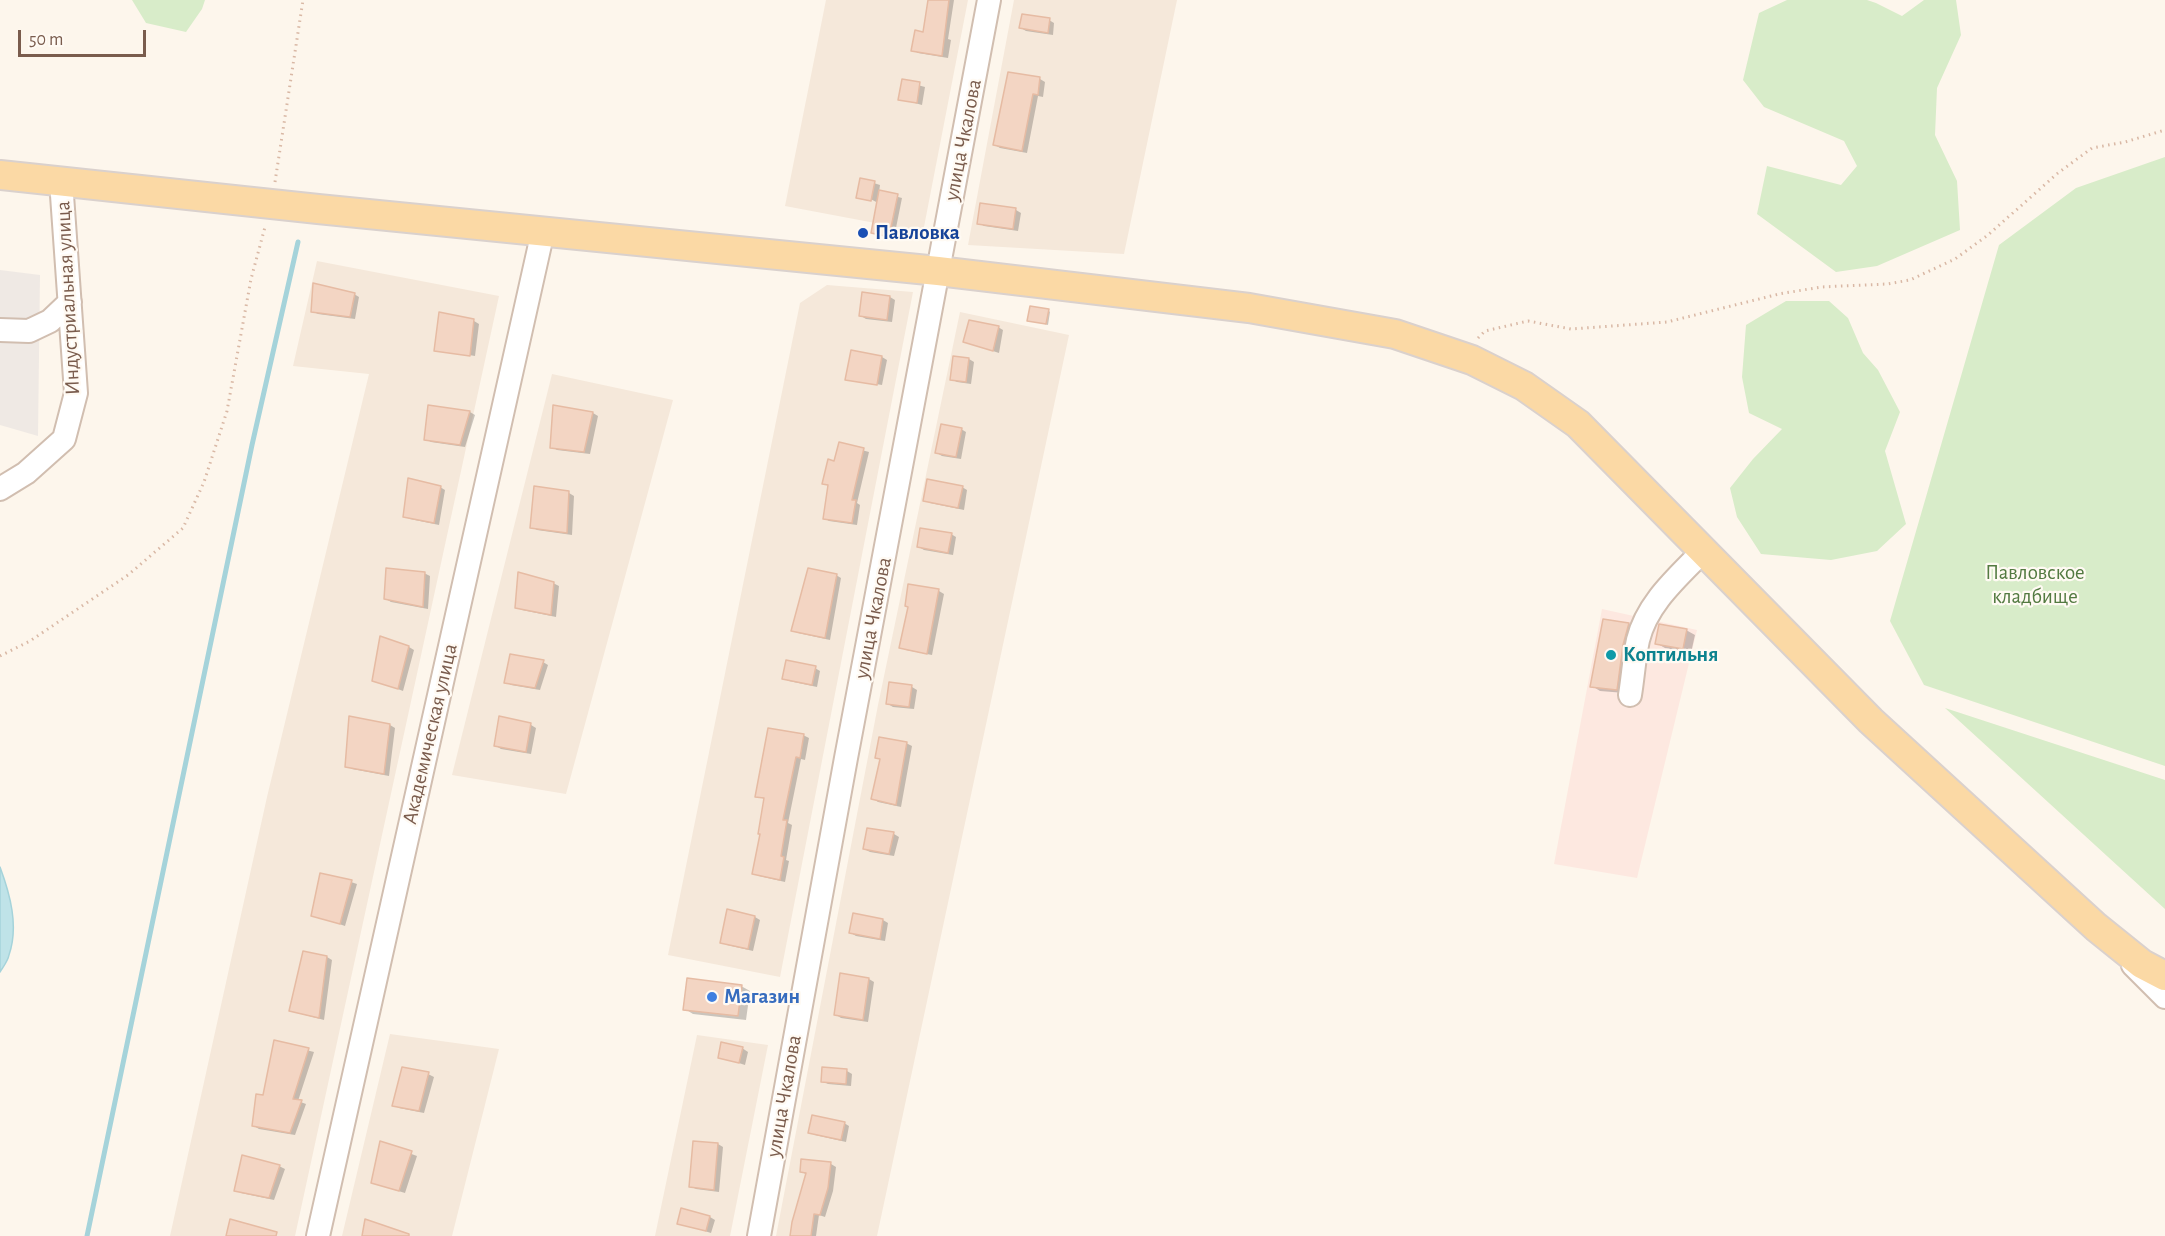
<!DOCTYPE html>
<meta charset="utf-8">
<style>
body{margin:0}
#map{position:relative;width:2165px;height:1236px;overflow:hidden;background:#fdf6ec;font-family:"Alegreya Sans",sans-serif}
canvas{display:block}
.scale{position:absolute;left:18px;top:30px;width:128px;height:27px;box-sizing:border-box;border:3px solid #7a5c4d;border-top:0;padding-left:8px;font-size:18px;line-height:21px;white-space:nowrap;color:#7a5c4d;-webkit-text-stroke:4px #fffaf3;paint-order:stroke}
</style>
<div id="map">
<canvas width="2165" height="1236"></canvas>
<div class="scale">50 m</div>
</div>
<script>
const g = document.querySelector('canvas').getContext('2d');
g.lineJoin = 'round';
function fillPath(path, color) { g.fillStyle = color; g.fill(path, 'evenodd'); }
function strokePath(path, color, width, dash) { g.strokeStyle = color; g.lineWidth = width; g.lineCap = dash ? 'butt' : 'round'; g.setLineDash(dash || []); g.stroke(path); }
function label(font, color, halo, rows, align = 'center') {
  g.font = font + ' "Alegreya Sans",sans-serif'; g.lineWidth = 4.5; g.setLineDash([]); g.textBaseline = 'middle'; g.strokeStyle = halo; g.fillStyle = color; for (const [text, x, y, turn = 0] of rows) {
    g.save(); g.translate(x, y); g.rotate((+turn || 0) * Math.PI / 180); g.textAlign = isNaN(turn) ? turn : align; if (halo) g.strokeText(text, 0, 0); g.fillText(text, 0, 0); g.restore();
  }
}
const residential = new Path2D(`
 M826,0H968L923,232L785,206Z
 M1014,0H1177L1124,254L968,245Z
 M317,261L499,296L295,1236H170L267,797L369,374L293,366Z
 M827,285L913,292L780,977L668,955L800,303Z
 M960,312L1069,335L877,1236H776L878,705Z
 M552,374L673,400L566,794L452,775Z
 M390,1034L499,1049L452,1236H342Z
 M697,1035L768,1045L730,1236H655Z`);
const commercial = new Path2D(`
 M1602,609L1697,630L1637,878L1554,864Z`);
const industrial = new Path2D(`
 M0,270L40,275L38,436L0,425Z`);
const green = new Path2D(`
 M132,0H205L202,9L186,32L146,23Z
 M1787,0H1867L1876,3L1902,16L1924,0H1956L1961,35L1937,88L1935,135L1957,181L1960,230L1877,266L1836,272L1757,214L1767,166L1841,185L1857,166L1844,141L1764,107L1743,80L1759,13Z
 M2165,157V766L1924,685L1890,621L1999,245L2076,188Z
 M1786,301H1829L1848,318L1863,353L1878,370L1900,412L1885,451L1906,524L1877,551L1831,560L1761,554L1737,517L1730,488L1753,459L1782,429L1749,413L1742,377L1746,325Z
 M1945,708L2165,780V909Z`);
const water = new Path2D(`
 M0,867C10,894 19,926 9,955C8,961 3,967 0,972Z`);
const shadow = new Path2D(`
 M929,0H954L948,39L951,40L948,58L918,53L913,50L924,33Z
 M1049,20L1054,23L1053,35L1026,31L1021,28Z
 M1009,74L1040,79L1045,82L1043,97L1038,96L1027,153L1000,148L995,145Z
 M903,81L925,87L922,105L900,99Z
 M861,179L880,185L879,192L902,198L894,238L872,232L878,203L865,196L864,198L869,201L857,197Z
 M982,204L1016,210L1021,213L1018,231L984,226L979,223Z
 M354,294L359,297L355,319L318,314L312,311Z
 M864,294L890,297L895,300L892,322L866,319L861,316Z
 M1048,310L1050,312L1048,325L1029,320Z
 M474,321L479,324L475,356L439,350V352L436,350Z
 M998,327L1003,330L999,353L965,342Z
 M852,352L882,357L887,360L882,385L847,379Z
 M969,359L974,362L971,384L957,382L951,379Z
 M430,407L470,412L475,415L465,447L431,442L426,439Z
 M554,407L593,413L598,416L590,454L557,450L552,447Z
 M961,429L966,432L961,459L942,456L937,453Z
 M840,444L869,452L857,503L860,505L857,525L829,521L824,518L829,486L823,483L835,462Z
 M440,487L445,490L439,525L410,519L404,516Z
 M962,487L967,490L964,510L930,503L925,500Z
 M569,493L574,496L572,535L537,530L532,527Z
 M951,534L956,537L953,555L924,550L919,547Z
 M424,573L430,576L428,609L391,602L386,599Z
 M836,575L841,578L830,640L798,633L793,630Z
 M553,583L559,586L556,617L522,610L516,607Z
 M939,591L944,594L932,655L906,650L901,647L909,607Z
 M1605,620L1629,624L1637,629L1625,693L1600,691L1592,686Z
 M1686,630L1695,635L1691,653L1665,648L1656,643Z
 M409,647L414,650L403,691L374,680Z
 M543,662L548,665L540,690L511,685L506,682Z
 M815,668L820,671L817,687L789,681L783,678Z
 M890,684L912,687L917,690L914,709L893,707L888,704Z
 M390,725L395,728L389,776L352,769L347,766Z
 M531,725L536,728L531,754L501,749L496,746Z
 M803,735L809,738L805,760L801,759L788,823L792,825L786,860L789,861L785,882L759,876L754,873L762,834L765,799L757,796Z
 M906,743L912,746L901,807L878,802L873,798L882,760L877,757Z
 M868,829L894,834L899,837L894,856L870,852L864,849Z
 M351,882L357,884L345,926L313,915Z
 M755,917L760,920L753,951L727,945L722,942Z
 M883,920L888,923L885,941L856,936L851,933Z
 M327,957L332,960L324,1020L290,1011Z
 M842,975L869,979L874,982L868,1022L841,1018L835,1014Z
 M741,986L750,991L746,1020L693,1014L685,1009Z
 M275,1042L314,1052L298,1101L306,1104L295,1135L259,1129L254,1126L265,1097Z
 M742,1048L748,1052L745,1065L720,1057Z
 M847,1071L852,1074L851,1086L828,1084L822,1081Z
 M428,1074L434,1077L424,1113L399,1108L394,1105Z
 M844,1123L849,1126L846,1142L815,1135L810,1132Z
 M381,1143L417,1156L405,1193L372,1183Z
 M695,1143L718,1144L723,1147L719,1192L696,1189L690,1186Z
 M803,1160L831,1164L836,1167L833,1191L825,1217L819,1215L816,1236H791L807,1175L801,1171Z
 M279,1166L285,1169L274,1200L241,1193L236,1190Z
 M710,1217L715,1220L711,1233L679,1223Z`);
const stream = new Path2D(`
 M87,1236L252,445L298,242`);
const building = new Path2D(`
 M928,0H949L942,56L911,51L915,30L923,32Z
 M1022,14L1050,18L1048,33L1019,28Z
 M1008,72L1040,77L1038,95L1033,94L1022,151L993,145Z
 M902,79L920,82L917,103L898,100Z
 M860,178L875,181L871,201L856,198Z
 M879,190L898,194L889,237L871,233Z
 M980,203L1016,208L1013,229L977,224Z
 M313,283L355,293L350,317L311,312Z
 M862,292L890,296L887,320L859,316Z
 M1030,306L1049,309L1046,324L1027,321Z
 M439,312L474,319L470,356L434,351Z
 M969,320L999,326L993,351L963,342Z
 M851,350L882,356L877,385L845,380Z
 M953,356L969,358L966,382L950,380Z
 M428,405L470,411L460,445L424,440Z
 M553,405L593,412L584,452L550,448Z
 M941,424L962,428L956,457L935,453Z
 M839,442L864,448L852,500H856L852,523L823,519L828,485L822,484L828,459L834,461Z
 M408,478L441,486L434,523L403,517Z
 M927,479L963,486L958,508L923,501Z
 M534,486L569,491L567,533L530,528Z
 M920,528L952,533L948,553L917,547Z
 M386,568L425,572L423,607L384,599Z
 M808,568L837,574L825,638L791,631Z
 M518,572L554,582L551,615L515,608Z
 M908,584L939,589L927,654L899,648L908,607L905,606Z
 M1603,619L1629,623L1623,645L1617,690L1590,687Z
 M1659,624L1687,629L1683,649L1655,644Z
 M380,636L409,646L398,689L372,681Z
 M510,654L544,660L535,688L504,683Z
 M786,660L816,666L812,685L782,679Z
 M889,682L912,685L909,707L886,704Z
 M349,716L390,724L384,774L345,767Z
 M499,716L531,723L526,752L494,746Z
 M768,728L804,734L800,758L796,757L783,820H787L781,856L784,857L780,880L752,874L760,834H758L764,798L755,797Z
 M879,737L907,742L896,805L871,799L880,759L875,758Z
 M867,828L894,832L889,854L863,849Z
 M320,873L352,880L340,924L311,916Z
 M727,909L755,916L748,949L720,943Z
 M853,913L883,919L880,939L849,933Z
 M303,951L327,956L319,1018L289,1011Z
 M840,973L869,978L863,1020L834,1015Z
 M687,978L742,985L738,1016L683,1010Z
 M274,1040L309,1048L293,1099L302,1100L290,1133L252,1126L256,1094L263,1095Z
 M721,1042L743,1047L739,1063L718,1058Z
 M402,1067L429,1072L419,1111L392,1106Z
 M822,1067L847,1069L846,1084L821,1082Z
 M812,1115L845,1122L841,1140L808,1133Z
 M380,1141L412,1151L399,1191L371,1183Z
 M693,1141L718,1143L714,1190L689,1187Z
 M242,1155L280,1165L269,1198L234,1191Z
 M801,1159L831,1162L828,1188L820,1215L814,1214L811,1236H790L792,1222L806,1173L800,1172Z
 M681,1208L710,1216L706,1231L677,1224Z
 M230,1219L277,1232L276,1236H226Z
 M365,1219L409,1234V1236H362Z`);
const path = new Path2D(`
 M275,182L303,0
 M1478,338L1485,331L1528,321L1571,329L1667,322L1779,294L1821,287L1887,284L1910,280L1955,259L1988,235L2058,173L2092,148L2125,142L2165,130
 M0,656L30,641L128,575L183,528L204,482L227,411L251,279L265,227`);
const minor = new Path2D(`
 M0,330L29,331L50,321L70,302
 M0,489L26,473L64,439L76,393L61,181
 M1630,695C1633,677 1634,658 1638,640C1647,603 1678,577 1703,551
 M2133,965L2165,997
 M318,1236L543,231
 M759,1236L846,758L989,0`);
const major = new Path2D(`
 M0,175L318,209L938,271L1249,308L1395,334L1472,360L1524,386L1578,424L1871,721L2096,927L2142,964L2165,976`);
const markers = [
 [863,233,6,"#1a4fb4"],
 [1611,655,6,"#0f9aa8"],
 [712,997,6,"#3f7fe0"]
];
const streetNames = [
 ["улица Чкалова",963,140,-79],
 ["Индустриальная улица",68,298,-93],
 ["улица Чкалова",873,618,-79],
 ["Академическая улица",430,734,-77],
 ["улица Чкалова",784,1096,-80]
];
const transitNames = [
 ["Павловка",875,233]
];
const parkNames = [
 ["Павловское",2035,573],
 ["кладбище",2035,597]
];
const cultureNames = [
 ["Коптильня",1623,655]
];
const shopNames = [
 ["Магазин",724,997]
];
fillPath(residential, '#f5e8da');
fillPath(commercial, '#fde8e0');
fillPath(industrial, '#efe9e4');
fillPath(green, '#d8ecc9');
fillPath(water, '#bfe3e8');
strokePath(water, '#a5d3da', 1.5);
fillPath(shadow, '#0003');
strokePath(stream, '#a5d3da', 5);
fillPath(building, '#f3d5c3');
strokePath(building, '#e6bba3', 1.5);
strokePath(minor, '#d1beb0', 26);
strokePath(major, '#dad1cd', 32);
strokePath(path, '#d9b8a5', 3, [1.5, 4.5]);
strokePath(minor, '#fff', 22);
strokePath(major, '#fbd9a5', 28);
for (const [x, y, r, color] of markers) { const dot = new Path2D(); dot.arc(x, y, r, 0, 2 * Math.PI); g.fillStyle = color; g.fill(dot); strokePath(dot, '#fffaf3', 2); }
label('21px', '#7a5c4d', '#fffaf3', streetNames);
label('bold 21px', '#164399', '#fffaf3', transitNames, 'left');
label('21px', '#537a41', '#fffaf3', parkNames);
label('bold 21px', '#0d838f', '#fffaf3', cultureNames, 'left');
label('bold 21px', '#366cbe', '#fffaf3', shopNames, 'left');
</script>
